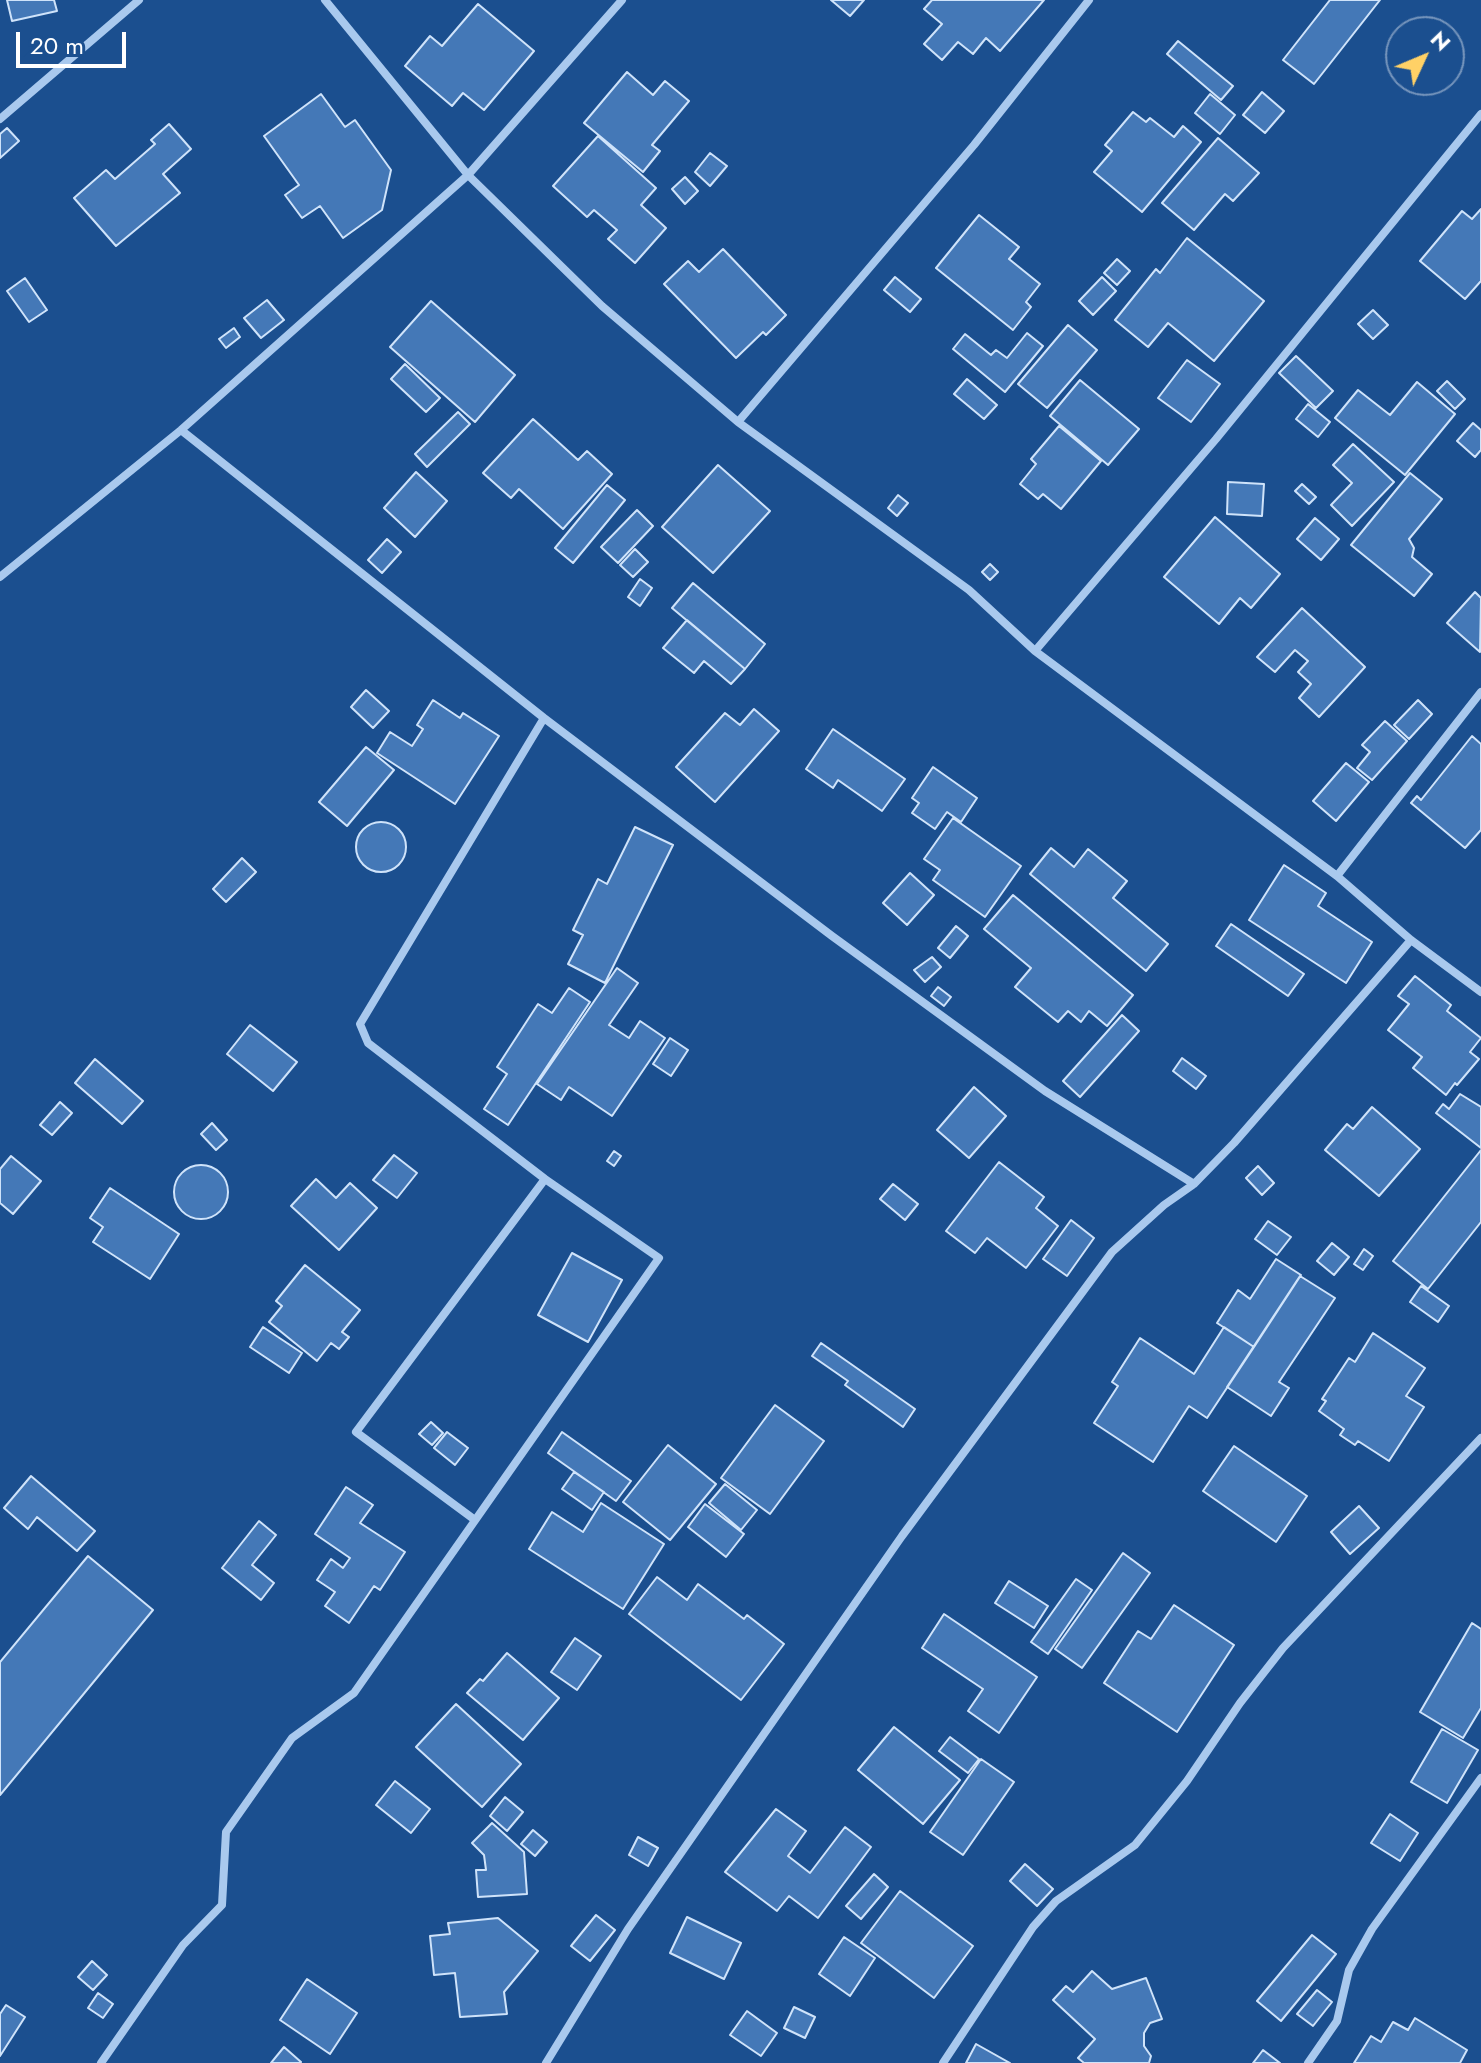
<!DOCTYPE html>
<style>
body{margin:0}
#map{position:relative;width:1481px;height:2063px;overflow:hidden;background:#1b4f8f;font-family:Jost,sans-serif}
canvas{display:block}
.north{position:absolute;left:1385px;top:16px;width:80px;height:80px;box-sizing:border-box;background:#1b4f8f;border:2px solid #7695bc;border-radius:50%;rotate:46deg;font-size:22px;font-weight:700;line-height:32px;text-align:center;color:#fff}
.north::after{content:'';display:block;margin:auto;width:28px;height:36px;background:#ffd166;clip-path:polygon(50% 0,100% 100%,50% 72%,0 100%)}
.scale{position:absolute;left:16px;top:32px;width:110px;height:36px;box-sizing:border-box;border:4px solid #fff;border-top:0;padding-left:10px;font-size:24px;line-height:28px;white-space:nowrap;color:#fff;-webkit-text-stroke:6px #1b4f8f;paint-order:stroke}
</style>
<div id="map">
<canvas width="1481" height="2063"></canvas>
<div class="north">N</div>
<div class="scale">20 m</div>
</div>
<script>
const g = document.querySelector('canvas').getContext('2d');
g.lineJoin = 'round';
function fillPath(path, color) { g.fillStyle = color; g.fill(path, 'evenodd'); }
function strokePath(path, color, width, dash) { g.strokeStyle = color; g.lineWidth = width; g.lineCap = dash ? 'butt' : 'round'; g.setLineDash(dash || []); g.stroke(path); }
const building = new Path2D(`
 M7,0H54L57,11L12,21Z
 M831,0H864L850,16Z
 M932,0H1044L1000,51L986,38L973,54L958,42L942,60L924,44L942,24L924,9Z
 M1330,0H1380L1314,84L1283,60Z
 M478,4L534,51L484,110L463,93L452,106L405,66L430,36L442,46Z
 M1178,41L1233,86L1221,100L1167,54Z
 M627,72L653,95L665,81L689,101L652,145L660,151L643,172L584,123Z
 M1262,92L1284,111L1265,133L1243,115Z
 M321,94L345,127L355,120L391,170L382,210L343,238L320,206L302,218L285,195L299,185L264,136Z
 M1210,94L1235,115L1220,134L1195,113Z
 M1133,112L1146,122L1150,118L1174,137L1183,126L1201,142L1142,212L1094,172L1112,151L1105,145Z
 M169,124L191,149L163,174L180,193L116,246L74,198L106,170L115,179L155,144L151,140Z
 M7,128L19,141L0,158V134Z
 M598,136L656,188L641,205L666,228L635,263L608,239L617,230L594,210L587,217L553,186Z
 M1218,138L1259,173L1233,201L1225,194L1194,230L1162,203Z
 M710,153L727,166L710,186L695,172Z
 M685,177L698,191L685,204L672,189Z
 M1481,209V281L1465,299L1420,261L1462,211L1472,219Z
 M979,215L1019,247L1009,259L1040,284L1026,302L1031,307L1013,330L936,268Z
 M1187,238L1264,301L1214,361L1168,323L1148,347L1115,320L1156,269L1160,273Z
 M723,249L786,315L766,335L763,332L736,358L664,284L688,261L699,272Z
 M1117,259L1130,271L1117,285L1104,273Z
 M895,277L921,299L910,312L884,290Z
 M1102,277L1116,291L1093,315L1079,301Z
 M25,278L47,310L29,322L7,291Z
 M267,300L284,320L261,338L244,318Z
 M431,301L515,375L475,422L390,347Z
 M1373,310L1388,325L1373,339L1358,324Z
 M1068,325L1097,350L1047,408L1018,384Z
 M234,328L240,337L226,348L219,339Z
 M1027,333L1043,346L1005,392L953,349L965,334L991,355L996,350L1007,358Z
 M1296,356L1333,391L1316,408L1279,373Z
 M1187,360L1220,384L1191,422L1158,398Z
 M405,364L440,398L426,412L391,379Z
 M967,379L997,405L984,419L954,394Z
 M1080,380L1139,429L1108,465L1050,416Z
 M1447,381L1465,399L1455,409L1437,391Z
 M1417,382L1455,414L1405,475L1335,418L1358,390L1390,415Z
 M1308,404L1330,422L1318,437L1296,419Z
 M458,412L470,424L427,467L415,454Z
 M533,419L578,460L587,451L612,474L563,529L519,489L511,498L483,473Z
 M1473,423L1481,430V450L1475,457L1457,441Z
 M1059,426L1101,461L1061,509L1043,494L1038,499L1020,484L1036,464L1031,459Z
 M1353,444L1394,482L1352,526L1331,505L1352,483L1333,465Z
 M718,465L770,511L713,573L662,527Z
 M416,472L447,501L415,537L384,508Z
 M1410,473L1442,499L1409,539L1414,548L1412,557L1432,574L1414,596L1351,545Z
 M1228,482L1264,484L1262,516L1227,514Z
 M1302,484L1316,497L1309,504L1295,491Z
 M607,485L625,500L573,563L555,548Z
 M898,495L908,503L897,516L888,508Z
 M637,510L653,526L618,563L601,547Z
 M1215,517L1280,574L1251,608L1240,598L1219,624L1164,577Z
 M1315,518L1339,539L1321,560L1297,539Z
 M387,539L401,552L382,573L368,560Z
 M635,549L648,562L633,577L620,565Z
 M990,564L998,572L990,580L982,572Z
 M640,579L652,588L640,606L628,597Z
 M693,583L765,644L745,669L672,608Z
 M1475,592L1481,598L1480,652L1447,623Z
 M1302,608L1365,667L1319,717L1299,698L1311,684L1298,672L1308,661L1295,650L1275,672L1257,657Z
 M687,620L745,669L731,684L704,661L694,673L663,648Z
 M366,690L389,711L373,728L351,707Z
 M433,700L460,718L463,713L499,736L455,804L377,753L390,732L412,746L423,729L417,725Z
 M1418,700L1432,714L1409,739L1394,725Z
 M754,709L779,731L715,802L676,767L725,713L740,725Z
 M1385,721L1407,741L1372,780L1357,768L1370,752L1362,745Z
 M833,729L905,779L882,811L838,780L833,788L806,769Z
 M1472,736L1481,744V830L1465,848L1411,803L1417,796L1421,800Z
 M366,747L394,770L347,826L319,802Z
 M1346,763L1369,782L1336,821L1313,801Z
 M933,767L977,798L961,822L947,812L935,829L912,813L919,803L912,798Z
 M953,818L1021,866L985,917L933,880L940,870L924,859Z
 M356 847a25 25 0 1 1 50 0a25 25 0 1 1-50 0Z
 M635,827L673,845L605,983L568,964L583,935L573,930L598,879L607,884Z
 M1051,848L1074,867L1088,849L1127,881L1113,898L1168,944L1146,971L1030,874Z
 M242,858L256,872L226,902L213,889Z
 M1284,865L1326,893L1318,906L1372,942L1346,983L1249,920Z
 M910,873L934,895L907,925L883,903Z
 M1013,895L1133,995L1107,1026L1089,1011L1081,1022L1068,1011L1058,1022L1015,987L1031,968L984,929Z
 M1231,924L1304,974L1288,996L1216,946Z
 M956,926L968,936L950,958L938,948Z
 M932,957L941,967L925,982L914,970Z
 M617,968L638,983L609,1025L629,1038L640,1021L665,1038L612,1116L569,1087L561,1100L537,1084Z
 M1415,976L1451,1005L1447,1011L1481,1038L1470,1052L1479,1059L1457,1085L1455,1083L1446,1095L1413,1068L1422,1057L1388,1030L1409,1004L1398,996Z
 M938,987L951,997L944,1006L931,996Z
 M569,988L590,1002L508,1125L484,1109L507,1074L497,1067L538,1004L552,1013Z
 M1122,1015L1139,1031L1080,1097L1063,1081Z
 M250,1025L297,1062L273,1091L227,1054Z
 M670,1038L688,1050L671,1076L653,1064Z
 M1182,1058L1206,1076L1196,1089L1173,1071Z
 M95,1059L143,1101L122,1124L75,1083Z
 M974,1087L1006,1116L969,1158L937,1130Z
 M1460,1094L1481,1107V1148L1436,1113L1443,1104L1449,1109Z
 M60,1102L72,1113L52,1135L40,1125Z
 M1372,1107L1420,1149L1379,1196L1325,1150L1347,1124L1353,1129Z
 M212,1123L227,1140L216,1150L201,1134Z
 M1481,1150V1222L1428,1289L1393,1261Z
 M614,1151L621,1156L614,1166L607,1161Z
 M394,1155L417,1173L397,1198L373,1180Z
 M11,1156L41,1181L13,1214L0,1203V1169Z
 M999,1162L1044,1197L1036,1208L1058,1226L1026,1268L987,1238L975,1253L946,1231Z
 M174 1192a27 27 0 1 1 54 0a27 27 0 1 1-54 0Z
 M1258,1166L1274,1183L1262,1195L1246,1178Z
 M316,1179L336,1198L350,1183L377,1208L339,1250L291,1206Z
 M893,1184L918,1204L905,1220L880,1199Z
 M110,1188L179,1234L150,1279L93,1242L103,1227L90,1218Z
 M1071,1220L1094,1238L1067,1276L1043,1259Z
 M1268,1221L1291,1237L1277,1255L1255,1239Z
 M1332,1243L1349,1257L1334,1275L1317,1261Z
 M1364,1249L1373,1256L1363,1270L1354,1264Z
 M572,1253L622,1280L588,1342L538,1315Z
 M1276,1259L1301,1275L1254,1347L1217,1323L1238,1290L1250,1299Z
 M305,1265L360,1310L342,1332L349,1337L339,1349L331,1343L317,1361L269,1322L282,1306L276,1301Z
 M1300,1276L1335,1298L1279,1382L1289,1388L1271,1416L1227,1387Z
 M1421,1286L1449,1306L1438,1322L1410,1302Z
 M263,1327L302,1353L289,1373L250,1347Z
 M1224,1327L1254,1347L1207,1418L1189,1406L1153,1462L1094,1423L1118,1386L1112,1382L1140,1338L1194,1374Z
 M1373,1333L1425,1368L1406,1396L1424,1407L1389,1461L1358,1441L1355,1445L1340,1435L1344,1429L1319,1411L1326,1401L1322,1399L1349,1358L1355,1362Z
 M821,1343L915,1409L903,1427L845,1385L848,1381L812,1356Z
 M775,1405L824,1441L770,1514L721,1478Z
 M431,1422L443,1433L432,1445L419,1434Z
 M447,1432L468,1448L455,1465L434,1448Z
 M562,1432L631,1481L616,1501L548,1453Z
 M668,1445L716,1484L670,1540L623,1502Z
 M1234,1446L1307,1496L1276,1542L1203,1491Z
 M574,1472L604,1492L592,1510L562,1489Z
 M31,1476L95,1531L77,1551L37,1517L28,1529L4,1508Z
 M725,1484L757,1510L741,1530L709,1503Z
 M346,1487L373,1505L360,1523L405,1552L380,1590L374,1586L349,1623L325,1606L335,1592L317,1580L331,1559L343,1568L350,1558L315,1534Z
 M601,1503L664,1544L623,1609L529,1549L552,1512L583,1532Z
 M705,1504L744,1534L726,1557L688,1527Z
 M1359,1506L1379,1528L1350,1554L1331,1532Z
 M259,1521L276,1535L252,1565L274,1583L261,1600L222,1568Z
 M1123,1553L1150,1573L1082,1668L1055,1649Z
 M88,1556L153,1610L0,1795V1662Z
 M657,1577L687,1600L698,1584L744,1619L747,1615L784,1644L741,1700L629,1614Z
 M1076,1579L1092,1590L1048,1654L1031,1642Z
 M1009,1581L1048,1606L1034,1628L995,1603Z
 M1174,1605L1234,1645L1177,1732L1104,1683L1138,1631L1151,1639Z
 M944,1614L1037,1677L999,1733L968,1711L983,1689L922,1648Z
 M1472,1623L1481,1629V1708L1463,1738L1420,1712Z
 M575,1638L601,1656L577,1690L551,1672Z
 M507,1653L559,1698L523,1740L467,1693L480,1679L483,1681Z
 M456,1704L521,1764L482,1807L416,1747Z
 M894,1727L960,1780L923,1824L858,1770Z
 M1442,1729L1478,1750L1447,1803L1411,1782Z
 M950,1737L979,1759L968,1773L939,1751Z
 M981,1759L1014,1782L963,1855L930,1832Z
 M395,1781L430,1809L411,1833L376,1805Z
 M505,1797L523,1812L507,1831L490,1816Z
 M776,1809L806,1831L788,1856L810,1873L845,1827L871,1847L818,1918L789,1896L777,1911L725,1872Z
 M1390,1814L1418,1833L1400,1861L1371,1843Z
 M492,1823L524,1852L527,1894L478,1897L476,1870H486L484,1855L472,1843Z
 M533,1830L547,1842L535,1856L521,1844Z
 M638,1837L658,1848L648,1866L629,1855Z
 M1025,1864L1053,1889L1037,1906L1010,1881Z
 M874,1874L888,1887L861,1919L846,1906Z
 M900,1891L973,1946L934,1998L861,1943Z
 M596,1915L615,1930L590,1961L571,1946Z
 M687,1917L741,1943L724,1979L670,1953Z
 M498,1918L538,1951L504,1992L507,2014L460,2017L455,1973L434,1975L430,1936L450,1934L448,1923Z
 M1312,1935L1336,1954L1281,2021L1257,2001Z
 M844,1937L875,1958L850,1996L819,1974Z
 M92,1961L107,1975L93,1990L78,1977Z
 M1092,1971L1112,1989L1146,1978L1162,2019L1150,2023L1144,2033V2046L1151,2056L1149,2063H1084L1078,2058L1095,2039L1053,2000L1066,1986L1073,1992Z
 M307,1979L357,2013L330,2054L280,2020Z
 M1317,1990L1332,2002L1313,2026L1297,2014Z
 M98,1993L113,2004L103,2018L88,2008Z
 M6,2005L25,2017L0,2056V2014Z
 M794,2007L815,2017L805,2038L784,2028Z
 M747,2011L777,2033L761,2056L730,2035Z
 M1415,2018L1467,2050L1460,2063H1354L1371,2036L1381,2042L1393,2022L1408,2030Z
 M976,2044L1010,2063H966Z
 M284,2047L301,2062L299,2063H271Z
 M1263,2050L1280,2063H1253Z`);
const street = new Path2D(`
 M325,0L468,175L602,306L738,422L969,590L1035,651L1337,876L1411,940L1481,992
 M0,119L139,0
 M738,422L974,145L1089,0
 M181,430L544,718L832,936L1045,1091L1194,1184
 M0,577L181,430L468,175L622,0
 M1035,651L1216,439L1481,114
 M1337,876L1481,692
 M475,1520L356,1432L545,1179
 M101,2063L183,1945L222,1905L226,1832L292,1738L354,1693L659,1258L545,1179L368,1043L360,1024L544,718
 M546,2063L628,1929L902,1536L1112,1252L1164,1205L1194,1184L1234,1143L1411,940
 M943,2063L1033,1927L1056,1901L1135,1845L1187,1781L1240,1703L1283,1648L1481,1438
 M1308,2063L1337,2021L1349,1970L1372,1929L1481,1778`);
fillPath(building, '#4478b7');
strokePath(building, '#cfe3fa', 2);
strokePath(street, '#a9c9ee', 8);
</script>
